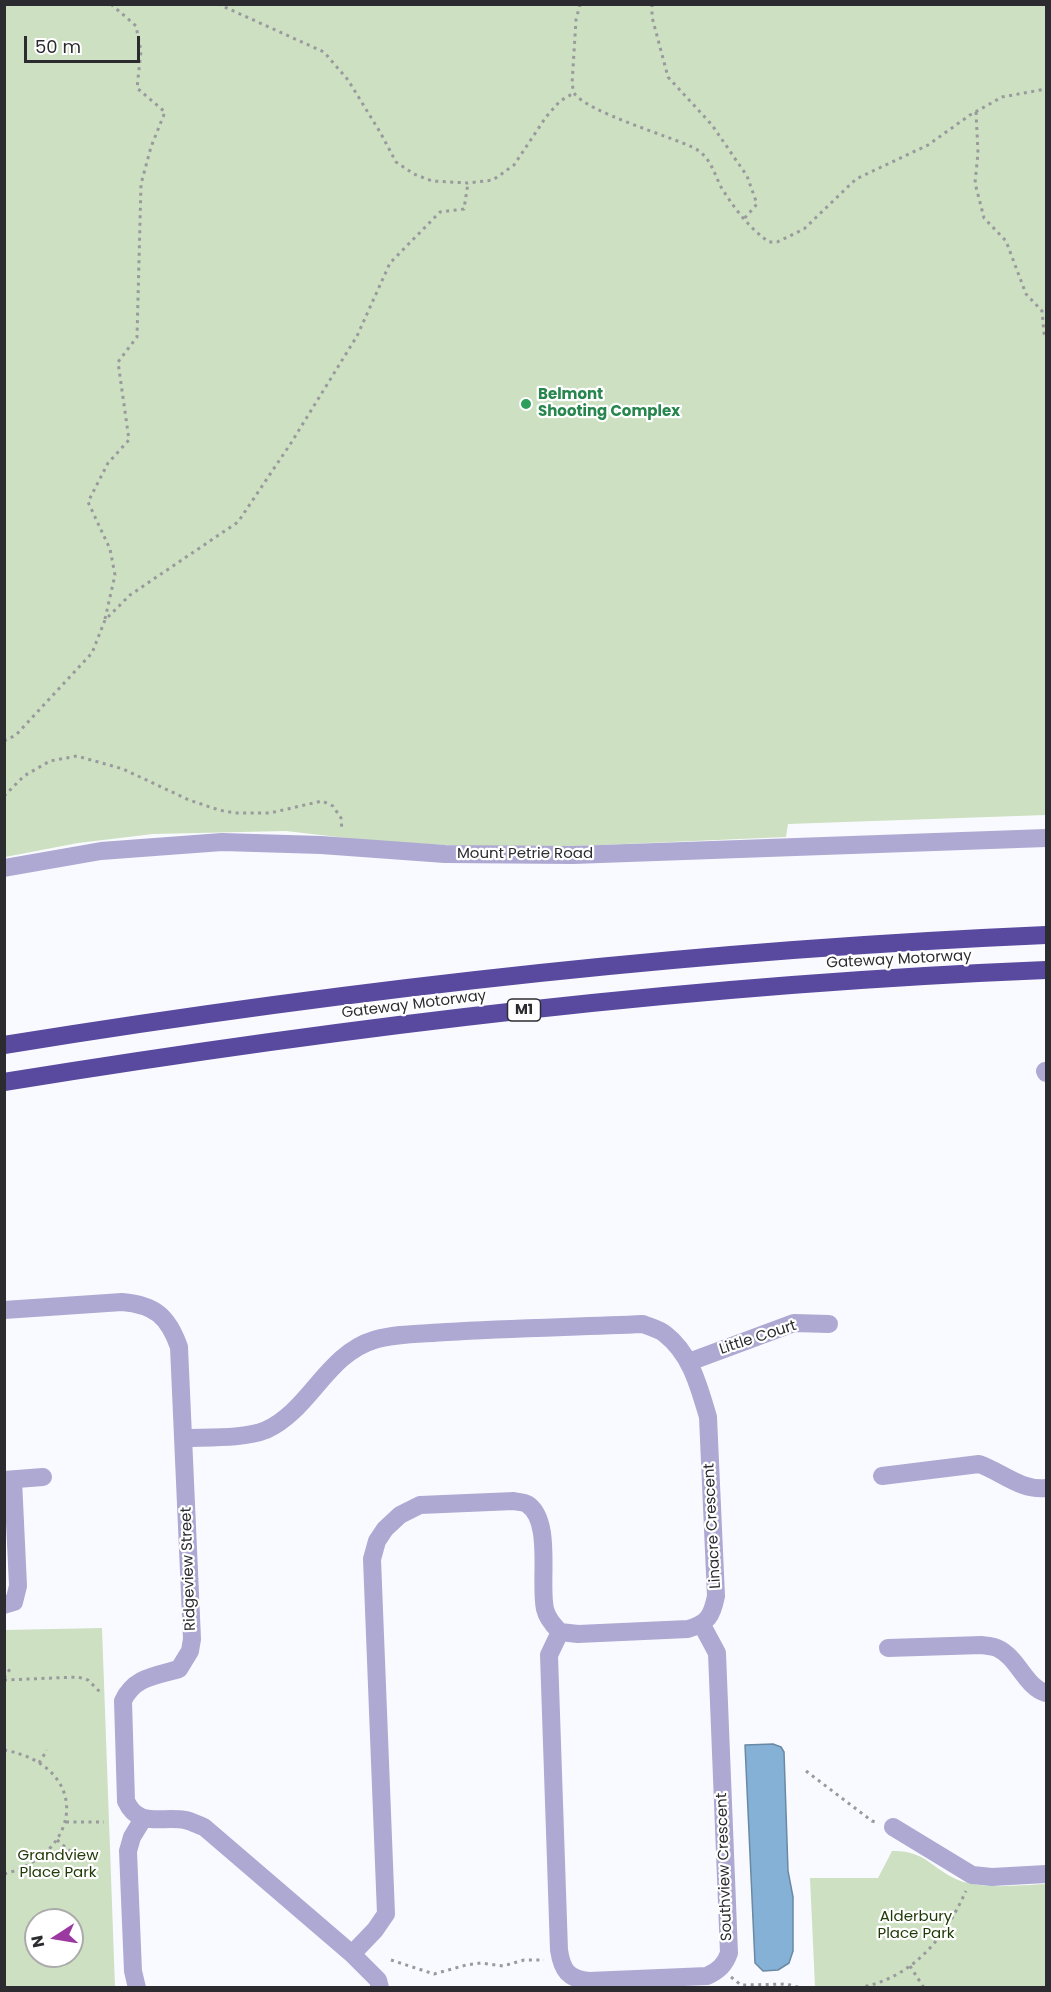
<!DOCTYPE html>
<style>
body{margin:0}
#map{position:relative;width:1051px;height:1992px;overflow:hidden;background:#f9faff;font-family:Poppins,sans-serif}
canvas{display:block}
.frame{position:absolute;inset:0;border:6px solid #2c2c30;pointer-events:none}
.north{position:absolute;left:24px;top:1908px;width:60px;height:60px;box-sizing:border-box;background:#fff;border:2px solid #ababac;border-radius:50%;rotate:258deg;font-size:16px;font-weight:700;line-height:24px;text-align:center;color:#2c2c30}
.north::after{content:'';display:block;margin:auto;width:21px;height:27px;background:#9b39a0;clip-path:polygon(50% 0,100% 100%,50% 72%,0 100%)}
.scale{position:absolute;left:24px;top:36px;width:116px;height:27px;box-sizing:border-box;border:3px solid #2c2c30;border-top:0;padding-left:8px;font-size:18px;line-height:21px;white-space:nowrap;color:#2c2c30;-webkit-text-stroke:4px #fff;paint-order:stroke}
</style>
<div id="map">
<canvas width="1051" height="1992"></canvas>
<div class="frame"></div>
<div class="north">N</div>
<div class="scale">50 m</div>
</div>
<script>
const g = document.querySelector('canvas').getContext('2d');
g.lineJoin = 'round';
function fillPath(path, color) { g.fillStyle = color; g.fill(path, 'evenodd'); }
function strokePath(path, color, width, dash) { g.strokeStyle = color; g.lineWidth = width; g.lineCap = dash ? 'butt' : 'round'; g.setLineDash(dash || []); g.stroke(path); }
function label(font, color, halo, rows, align = 'center') {
  g.font = font + ' Poppins,sans-serif'; g.lineWidth = 4.5; g.setLineDash([]); g.textBaseline = 'middle'; g.strokeStyle = halo; g.fillStyle = color; for (const [text, x, y, turn = 0] of rows) {
    g.save(); g.translate(x, y); g.rotate((+turn || 0) * Math.PI / 180); g.textAlign = isNaN(turn) ? turn : align; if (halo) g.strokeText(text, 0, 0); g.fillText(text, 0, 0); g.restore();
  }
}
const green = new Path2D(`
 M5,5H1046V815L788,824L786,837L579,846L482,847L372,841L286,831L153,834L78,843L5,857Z
 M102,1628L115,1987H5V1630ZM36,1920H72V1956H36Z
 M892,1851C925,1850 931,1868 958,1880C984,1890 1020,1885 1046,1884V1987H815L810,1878H878Z`);
const water = new Path2D(`
 M773,1744L781,1747L784,1752L788,1871L793,1897V1951L789,1963L778,1970L763,1971L755,1963L745,1745Z`);
const path = new Path2D(`
 M218,4L324,52L348,80L380,132L396,162L414,174L432,181L468,183L493,180L514,165L546,117L560,101L574,93
 M580,4L576,20L572,84C573,87 573,91 574,93C587,112 669,136 692,147C710,155 713,171 721,187C734,208 749,228 769,242H777L804,229L856,179L928,145L970,115L1002,97L1046,89
 M652,4V17L668,77L712,125L747,176L757,204L743,220
 M976,112L978,153L975,183L984,218L1006,241L1026,294L1042,311L1044,333L1046,337
 M105,619L115,575L110,549L88,502L108,463L129,440L118,362L137,337L141,184L151,147L165,112L137,88L141,51L136,26L111,4
 M4,741L16,735L92,653L105,620L130,595L238,522L291,443L357,336L390,263L440,212L464,209L468,183
 M4,796L24,776L50,761L77,756L123,769L189,800L219,810L235,813H270L322,801L333,806L341,818L342,831
 M4,1678L10,1669
 M4,1680L78,1677L88,1680L100,1692
 M4,1750C91,1766 84,1853 4,1874
 M39,1763L47,1750
 M806,1771L872,1821L879,1823
 M66,1822H104
 M57,1840L71,1852
 M391,1960L434,1974L466,1965L481,1963L503,1966L524,1960H544
 M910,1966L924,1988
 M731,1977L741,1985L787,1984L801,1988
 M858,1988C913,1978 944,1939 966,1891`);
const minor = new Path2D(`
 M4,868L101,851L222,842L321,845L445,854L573,855L1046,838
 M1045,1071L1046,1073
 M4,1310L122,1302C155,1305 168,1316 179,1347L192,1639L190,1651L179,1669C155,1676 134,1677 123,1701L126,1801C138,1828 161,1816 185,1820C191,1821 198,1825 204,1827L352,1954L378,1980L380,1988
 M689,1362L794,1323L829,1324
 M184,1438C208,1437 244,1439 266,1430C309,1411 327,1354 374,1340C397,1333 423,1334 447,1332C512,1328 578,1327 643,1324C650,1327 659,1329 665,1334C691,1354 699,1387 708,1417L716,1596C712,1616 708,1623 688,1629L578,1634L560,1632C554,1626 547,1618 545,1609C539,1583 553,1520 527,1504C524,1502 517,1502 514,1501L420,1505L400,1515L385,1529L377,1541L372,1559L386,1914L375,1930L352,1954
 M882,1476L979,1464C1002,1472 1021,1491 1046,1488
 M4,1480L43,1477
 M4,1605L14,1602L18,1586L13,1480
 M560,1632L549,1655L559,1950C562,1970 568,1979 589,1981L707,1976C718,1971 725,1965 729,1953L717,1653L702,1625
 M888,1648L982,1645C987,1646 992,1646 997,1648C1018,1657 1025,1687 1046,1693
 M893,1827L972,1875L992,1877L1046,1874
 M137,1988L133,1971L128,1851L132,1837L143,1819`);
const highway = new Path2D(`
 M4,1045C350,989 697,950 1046,935
 M4,1082C350,1026 697,984 1046,970`);
const markers = [
 [526,404,6,"#2e9e5b"]
];
const shields = [
 [524,1010,33]
];
const shieldNames = [
 ["M1",524,1010]
];
const leisureNames = [
 ["Belmont",538,395],
 ["Shooting Complex",538,412]
];
const streetNames = [
 ["Mount Petrie Road",525,854],
 ["Gateway Motorway",899,960,-3],
 ["Gateway Motorway",414,1005,-7],
 ["Little Court",758,1338,-18],
 ["Linacre Crescent",713,1526,-93],
 ["Ridgeview Street",189,1569,-92],
 ["Southview Crescent",725,1867,-92]
];
const parkNames = [
 ["Grandview",58,1856],
 ["Place Park",58,1873],
 ["Alderbury",916,1917],
 ["Place Park",916,1934]
];
fillPath(green, '#cde0c1');
fillPath(water, '#85b1d6');
strokePath(water, '#6a89a4', 1.5);
strokePath(path, '#999a9e', 3, [3, 4.5]);
strokePath(minor, '#ada9d3', 18);
strokePath(highway, '#5a4a9f', 18);
for (const [x, y, r, color] of markers) { const dot = new Path2D(); dot.arc(x, y, r, 0, 2 * Math.PI); g.fillStyle = color; g.fill(dot); strokePath(dot, '#fff', 2); }
for (const [x, y, w] of shields) { const box = new Path2D(); box.roundRect(x - w / 2, y - 11, w, 22, 4.5); g.fillStyle = '#fff'; g.fill(box); strokePath(box, '#2c2c30', 1.5); }
label('bold 14px', '#2c2c30', null, shieldNames);
label('bold 15px', '#27864d', '#fff', leisureNames, 'left');
label('15px', '#2c2c30', '#fff', streetNames);
label('15px', '#213b08', '#fff', parkNames);
</script>
